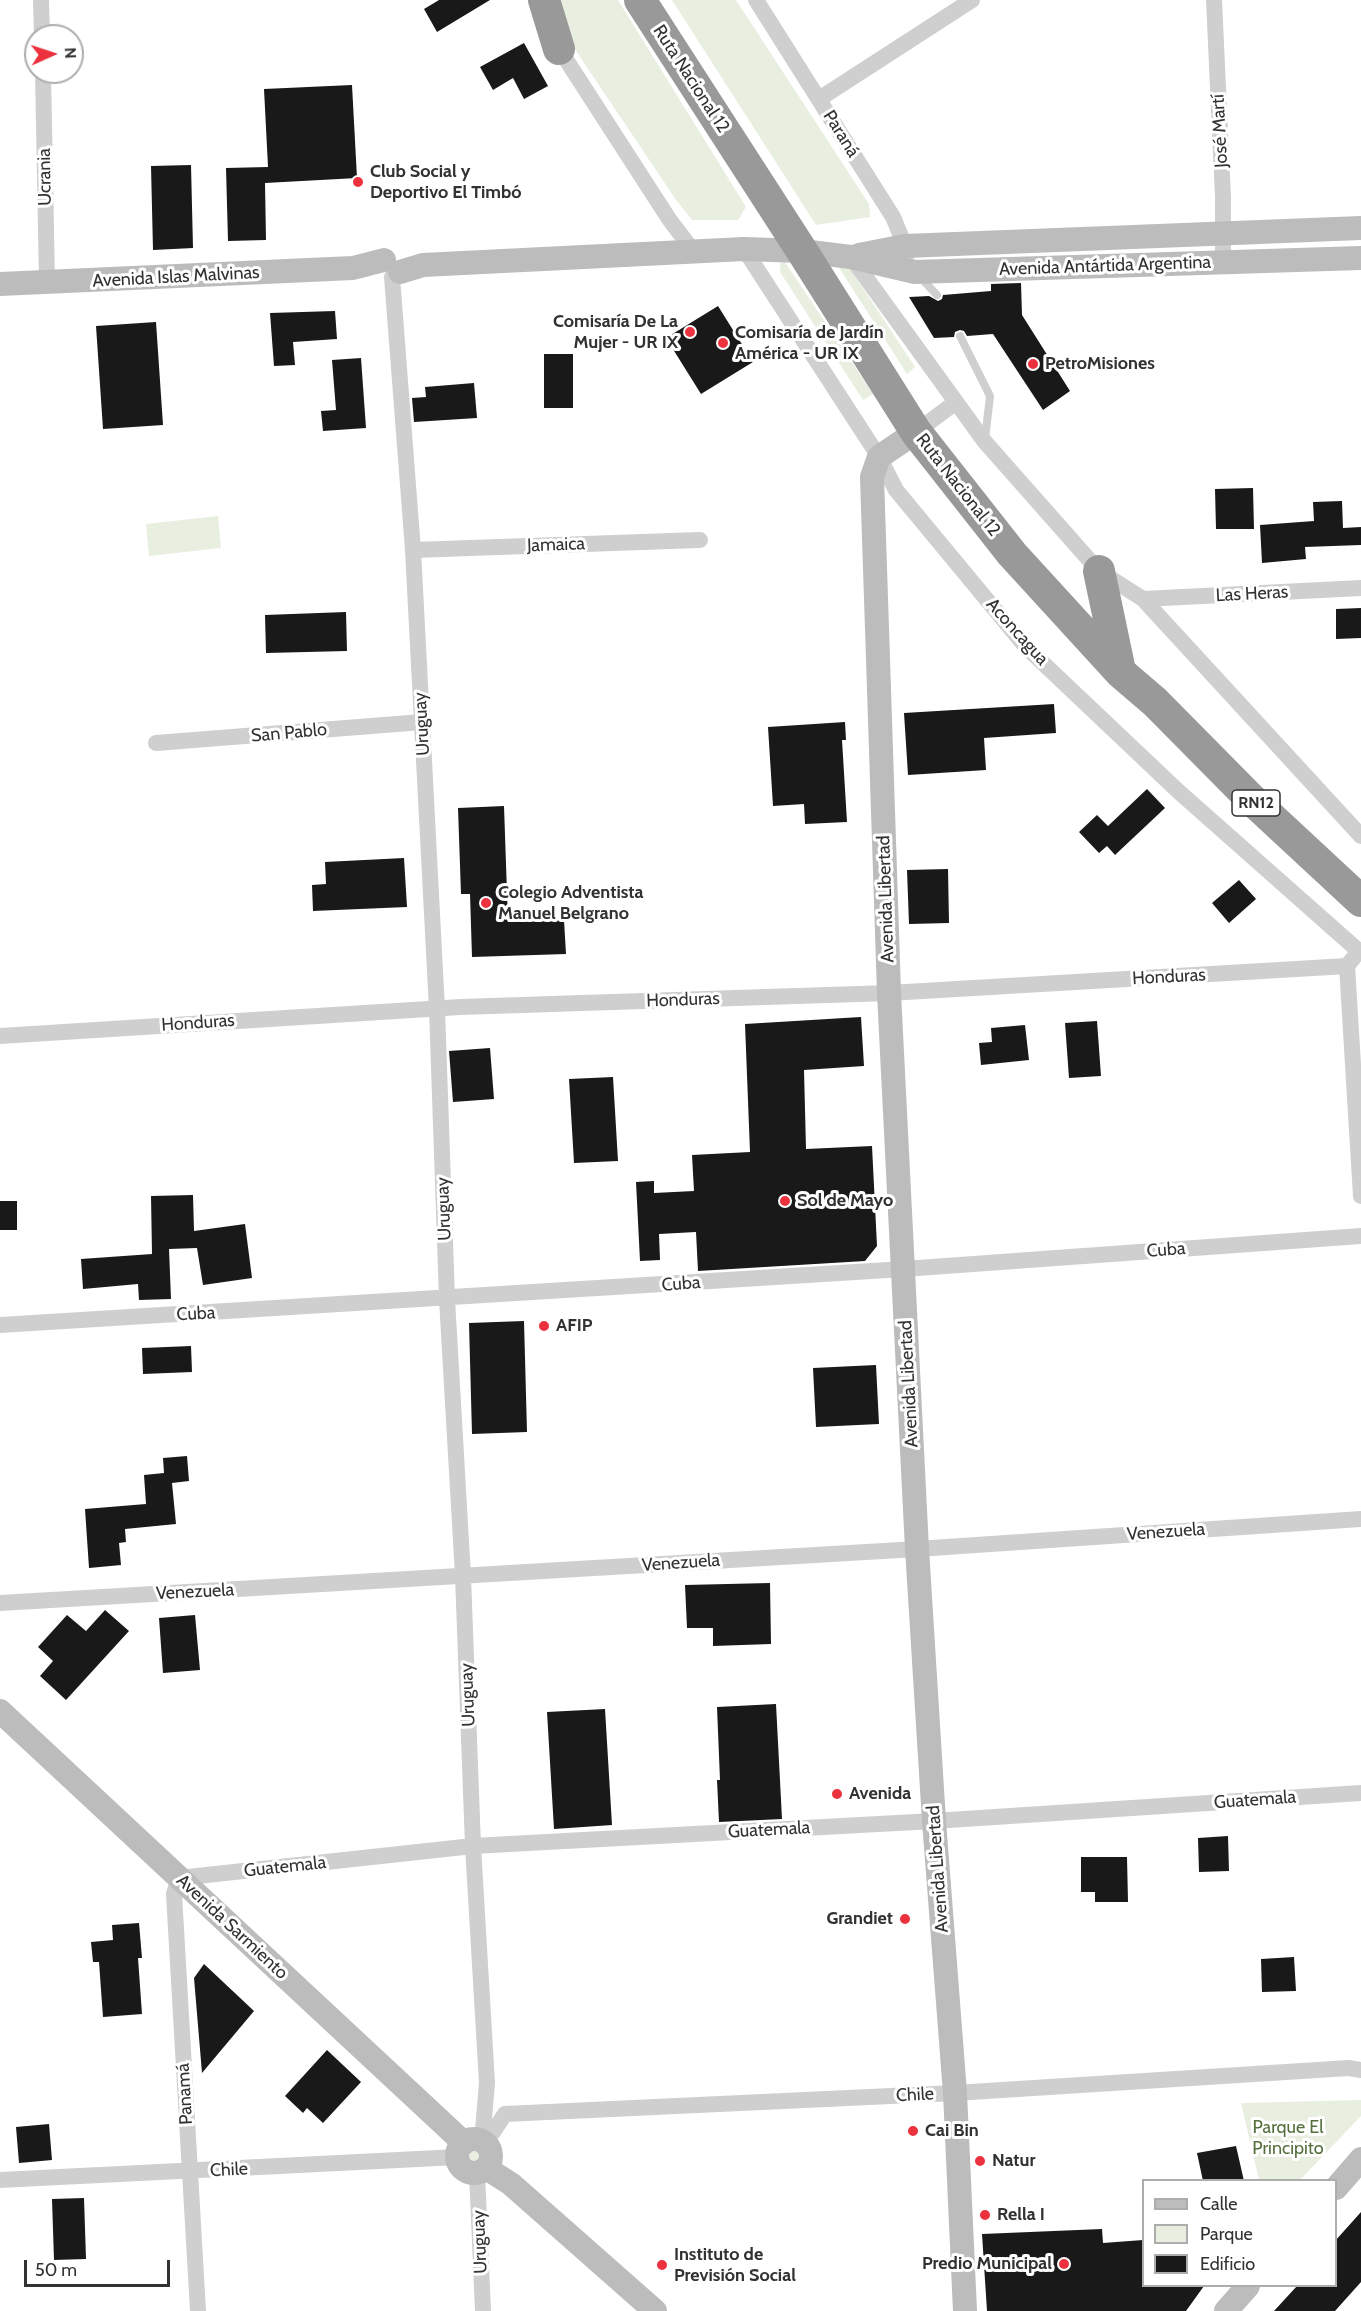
<!DOCTYPE html>
<meta charset="utf-8">
<style>
body{margin:0}
#map{position:relative;width:1361px;height:2311px;overflow:hidden;background:#fff;font-family:Cabin,sans-serif}
canvas{display:block}
.legend{position:absolute;left:1142px;top:2179px;width:195px;height:108px;box-sizing:border-box;background:#fff;border:2px solid #adadad;margin:0;padding:8px 10px;list-style:none;font-size:18px;color:#323232}
.legend li{display:flex;align-items:center;gap:12px;height:30px}
.legend b{width:30px;border:2px solid #adadad}
.north{position:absolute;left:24px;top:24px;width:60px;height:60px;box-sizing:border-box;background:#fff;border:2px solid #adadad;border-radius:50%;rotate:87deg;font-size:16px;font-weight:700;line-height:24px;text-align:center;color:#323232}
.north::after{content:'';display:block;margin:auto;width:21px;height:27px;background:#eb323e;clip-path:polygon(50% 0,100% 100%,50% 72%,0 100%)}
.scale{position:absolute;left:24px;top:2260px;width:146px;height:27px;box-sizing:border-box;border:3px solid #323232;border-top:0;padding-left:8px;font-size:18px;line-height:21px;white-space:nowrap;color:#323232;-webkit-text-stroke:4px #fff;paint-order:stroke}
</style>
<div id="map">
<canvas width="1361" height="2311"></canvas>
<ul class="legend">
<li><b style="height:8px;background:#bcbcbc"></b>Calle</li>
<li><b style="height:16px;background:#e8efe0"></b>Parque</li>
<li><b style="height:16px;background:#191919"></b>Edificio</li>
</ul>
<div class="north">N</div>
<div class="scale">50 m</div>
</div>
<script>
const g = document.querySelector('canvas').getContext('2d');
g.lineJoin = 'round';
function fillPath(path, color) { g.fillStyle = color; g.fill(path, 'evenodd'); }
function strokePath(path, color, width, dash) { g.strokeStyle = color; g.lineWidth = width; g.lineCap = dash ? 'butt' : 'round'; g.setLineDash(dash || []); g.stroke(path); }
function label(font, color, halo, rows, align = 'center') {
  g.font = font + ' Cabin,sans-serif'; g.lineWidth = 6; g.setLineDash([]); g.textBaseline = 'middle'; g.strokeStyle = halo; g.fillStyle = color; for (const [text, x, y, turn = 0] of rows) {
    g.save(); g.translate(x, y); g.rotate((+turn || 0) * Math.PI / 180); g.textAlign = isNaN(turn) ? turn : align; if (halo) g.strokeText(text, 0, 0); g.fillText(text, 0, 0); g.restore();
  }
}
const green = new Path2D(`
 M557,0H618L746,207L738,220H692L676,200L568,39Z
 M672,0H736L869,204L870,217L816,225Z
 M781,256L873,394L863,400L780,272Z
 M836,263L849,267L915,367L907,374Z
 M218,516L221,548L149,556L146,524Z
 M1361,2100V2116L1300,2180H1259L1241,2103Z
 M471,2143L487,2150L488,2159L470,2170L466,2168L461,2160Z`);
const building = new Path2D(`
 M439,0H490L437,32L424,9Z
 M524,43L548,86L524,99L513,78L493,90L480,67Z
 M352,85L357,178L265,183L266,240L228,241L226,168L268,167L264,89Z
 M191,165L193,248L153,250L151,166Z
 M1021,283L1022,315L1070,391L1043,410L993,334L967,336L964,331L960,330L955,332L954,337L934,338L909,297L929,296L938,301L942,299L943,295L991,291V284Z
 M718,306L753,362L701,394L666,338Z
 M335,311L337,339L293,342L295,365L274,366L270,313Z
 M156,322L163,425L103,429L96,326Z
 M544,354H573V408H544Z
 M361,358L366,428L323,431L321,411L336,410L332,360Z
 M474,383L477,418L414,422L412,398L426,397L425,387Z
 M1253,488L1254,529H1216L1215,489Z
 M1342,501L1343,528L1361,527V545L1305,547L1306,559L1262,563L1260,525L1314,521L1313,502Z
 M1361,608V638L1336,639V609Z
 M346,612L347,651L266,653L265,615Z
 M1054,704L1056,733L984,738L986,770L908,775L904,713Z
 M845,722L846,740H842L847,822L805,824L804,804L773,806L768,727Z
 M1147,789L1165,808L1115,855L1107,846L1099,853L1079,832L1097,815L1108,826Z
 M504,806L508,922L564,920L566,954L472,957L470,894H461L458,808Z
 M404,858L407,907L313,911L312,885L326,884L325,862Z
 M948,869L949,923L909,924L907,870Z
 M1239,880L1256,899L1229,923L1212,903Z
 M861,1017L864,1066L804,1070L806,1149L872,1146L877,1246L865,1261L698,1271L696,1232L659,1234L660,1260L640,1261L636,1182L654,1181V1193L694,1191L692,1155L750,1152L745,1024Z
 M1097,1021L1101,1076L1069,1078L1065,1023Z
 M1025,1025L1029,1060L981,1065L979,1043L992,1042L991,1028Z
 M490,1048L494,1099L453,1102L449,1051Z
 M613,1077L618,1161L574,1163L569,1079Z
 M193,1195L194,1231L245,1224L252,1278L203,1285L197,1248L169,1249L171,1299L139,1300L138,1284L83,1289L81,1259L152,1254L151,1196Z
 M0,1201H17V1230H0Z
 M524,1321L527,1432L472,1434L469,1323Z
 M191,1346L192,1372L143,1374L142,1348Z
 M876,1365L879,1424L816,1427L813,1368Z
 M187,1456L189,1481L172,1483L176,1524L125,1529L126,1542L119,1543L121,1565L89,1568L85,1509L146,1504L144,1475L164,1473L163,1458Z
 M770,1583L771,1644L713,1646V1628H687L685,1585Z
 M105,1610L129,1631L66,1700L40,1676L53,1661L38,1647L67,1615L86,1631Z
 M195,1615L200,1670L163,1673L159,1618Z
 M776,1704L782,1819L719,1822L717,1780H720L717,1707Z
 M605,1709L612,1825L554,1829L547,1712Z
 M1228,1836L1229,1871L1199,1872L1198,1838Z
 M1081,1857H1127L1128,1902H1095V1892H1081Z
 M139,1923L142,1958H138L142,2014L103,2017L99,1962H93L91,1942L113,1940L112,1925Z
 M1294,1957L1296,1991L1262,1992L1261,1959Z
 M204,1964L254,2011L202,2073L194,1978Z
 M327,2050L361,2082L323,2123L307,2108L303,2113L285,2096Z
 M49,2124L52,2160L19,2163L16,2127Z
 M1236,2146L1244,2181H1203L1197,2153Z
 M84,2198L86,2259L54,2260L52,2199Z
 M1361,2212V2282L1335,2311H1274L1297,2286H1335V2241Z
 M1102,2229L1103,2243L1143,2240V2286H1204L1186,2311H987L982,2234Z`);
const lane = new Path2D(`
 M920,277L937,295
 M960,336L990,396L985,439`);
const street = new Path2D(`
 M41,0L42,36
 M756,0L893,217L908,253
 M1214,0L1223,197V263
 M556,44L669,219L694,252
 M43,72L47,283
 M819,99L972,0
 M744,249L879,457L896,490L1026,647L1178,791L1361,953
 M851,257L985,442L1099,571L1143,599L1361,836
 M392,277L413,550L437,1009L447,1299L463,1576L473,1846L487,2083L482,2142
 M916,432L956,402
 M413,550L700,540
 M1143,599L1361,588
 M156,743L422,722
 M1347,966L1361,1196
 M0,1036L460,1007L889,993L1347,966L1359,951
 M0,1325L904,1269L1361,1236
 M0,1603L917,1549L1361,1519
 M485,2144L505,2114L955,2093L1349,2068L1361,2070
 M477,2173L483,2311
 M0,2180L458,2157
 M198,2311L174,1894L179,1878L473,1846L934,1821L1361,1793`);
const secondary = new Path2D(`
 M859,255L905,246L1361,228
 M400,272L423,265L744,249L802,251L851,257L915,272L1361,258
 M0,284L353,268L384,260
 M916,432L879,457L872,477L889,993L917,1549L934,1821L955,2093L965,2311
 M0,1711L464,2143
 M457 2156a17 17 0 1 1 34 0a17 17 0 1 1-34 0Z
 M486,2168L511,2184L655,2311
 M1336,2188L1361,2159
 M1226,2311L1248,2286`);
const highway = new Path2D(`
 M544,0L559,49
 M640,0L802,251L916,432L1012,554L1120,672L1155,702L1250,798L1361,901
 M1099,571L1120,671`);
const markers = [
 [358,182,6,"#eb323e"],
 [690,332,6,"#eb323e"],
 [723,343,6,"#eb323e"],
 [1033,364,6,"#eb323e"],
 [486,903,6,"#eb323e"],
 [785,1201,6,"#eb323e"],
 [544,1326,6,"#eb323e"],
 [837,1794,6,"#eb323e"],
 [905,1919,6,"#eb323e"],
 [913,2131,6,"#eb323e"],
 [980,2161,6,"#eb323e"],
 [985,2215,6,"#eb323e"],
 [1064,2264,6,"#eb323e"],
 [662,2265,6,"#eb323e"]
];
const shields = [
 [1256,803,48]
];
const shieldNames = [
 ["RN12",1256,803]
];
const streetNames = [
 ["Ruta Nacional 12",691,79,57],
 ["José Martí",1220,131,-93],
 ["Paraná",841,134,58],
 ["Ucrania",45,177,-91],
 ["Avenida Antártida Argentina",1105,266,-2],
 ["Avenida Islas Malvinas",176,277,-3],
 ["Ruta Nacional 12",958,485,52],
 ["Jamaica",556,545,-2],
 ["Las Heras",1252,594,-3],
 ["Aconcagua",1017,632,48],
 ["Uruguay",422,724,-93],
 ["San Pablo",289,733,-5],
 ["Avenida Libertad",886,899,-92],
 ["Honduras",1169,977,-3],
 ["Honduras",683,1000,-2],
 ["Honduras",198,1023,-4],
 ["Uruguay",444,1209,-92],
 ["Cuba",1166,1250,-4],
 ["Cuba",681,1284,-4],
 ["Cuba",196,1314,-3],
 ["Avenida Libertad",909,1384,-93],
 ["Venezuela",1166,1532,-4],
 ["Venezuela",681,1563,-4],
 ["Venezuela",195,1592,-3],
 ["Uruguay",468,1695,-92],
 ["Guatemala",1255,1800,-4],
 ["Guatemala",769,1830,-3],
 ["Guatemala",285,1867,-6],
 ["Avenida Libertad",938,1869,-94],
 ["Avenida Sarmiento",232,1927,43],
 ["Panamá",185,2094,-93],
 ["Chile",915,2095,-3],
 ["Chile",229,2170,-3],
 ["Uruguay",480,2242,-92]
];
const poiNames = [
 ["Club Social y",370,172],
 ["Deportivo El Timbó",370,193],
 ["Comisaría De La",678,322,"right"],
 ["Mujer - UR IX",678,343,"right"],
 ["Comisaría de Jardín",735,333],
 ["América - UR IX",735,354],
 ["PetroMisiones",1045,364],
 ["Colegio Adventista",498,893],
 ["Manuel Belgrano",498,914],
 ["Sol de Mayo",797,1201],
 ["AFIP",556,1326],
 ["Avenida",849,1794],
 ["Grandiet",893,1919,"right"],
 ["Cai Bin",925,2131],
 ["Natur",992,2161],
 ["Rella I",997,2215],
 ["Instituto de",674,2255],
 ["Previsión Social",674,2276],
 ["Predio Municipal",1052,2264,"right"]
];
const parkNames = [
 ["Parque El",1288,2128],
 ["Principito",1288,2149]
];
fillPath(green, '#e8efe0');
fillPath(building, '#191919');
strokePath(lane, '#cfcfcf', 8);
strokePath(street, '#cfcfcf', 16);
strokePath(secondary, '#bcbcbc', 24);
strokePath(highway, '#999', 32);
for (const [x, y, r, color] of markers) { const dot = new Path2D(); dot.arc(x, y, r, 0, 2 * Math.PI); g.fillStyle = color; g.fill(dot); strokePath(dot, '#fff', 2); }
for (const [x, y, w] of shields) { const box = new Path2D(); box.roundRect(x - w / 2, y - 13, w, 26, 4.5); g.fillStyle = '#fff'; g.fill(box); strokePath(box, '#323232', 1.5); }
label('bold 16px', '#323232', null, shieldNames);
label('18px', '#323232', '#fff', streetNames);
label('bold 18px', '#323232', '#fff', poiNames, 'left');
label('18px', '#55703d', '#fff', parkNames);
</script>
